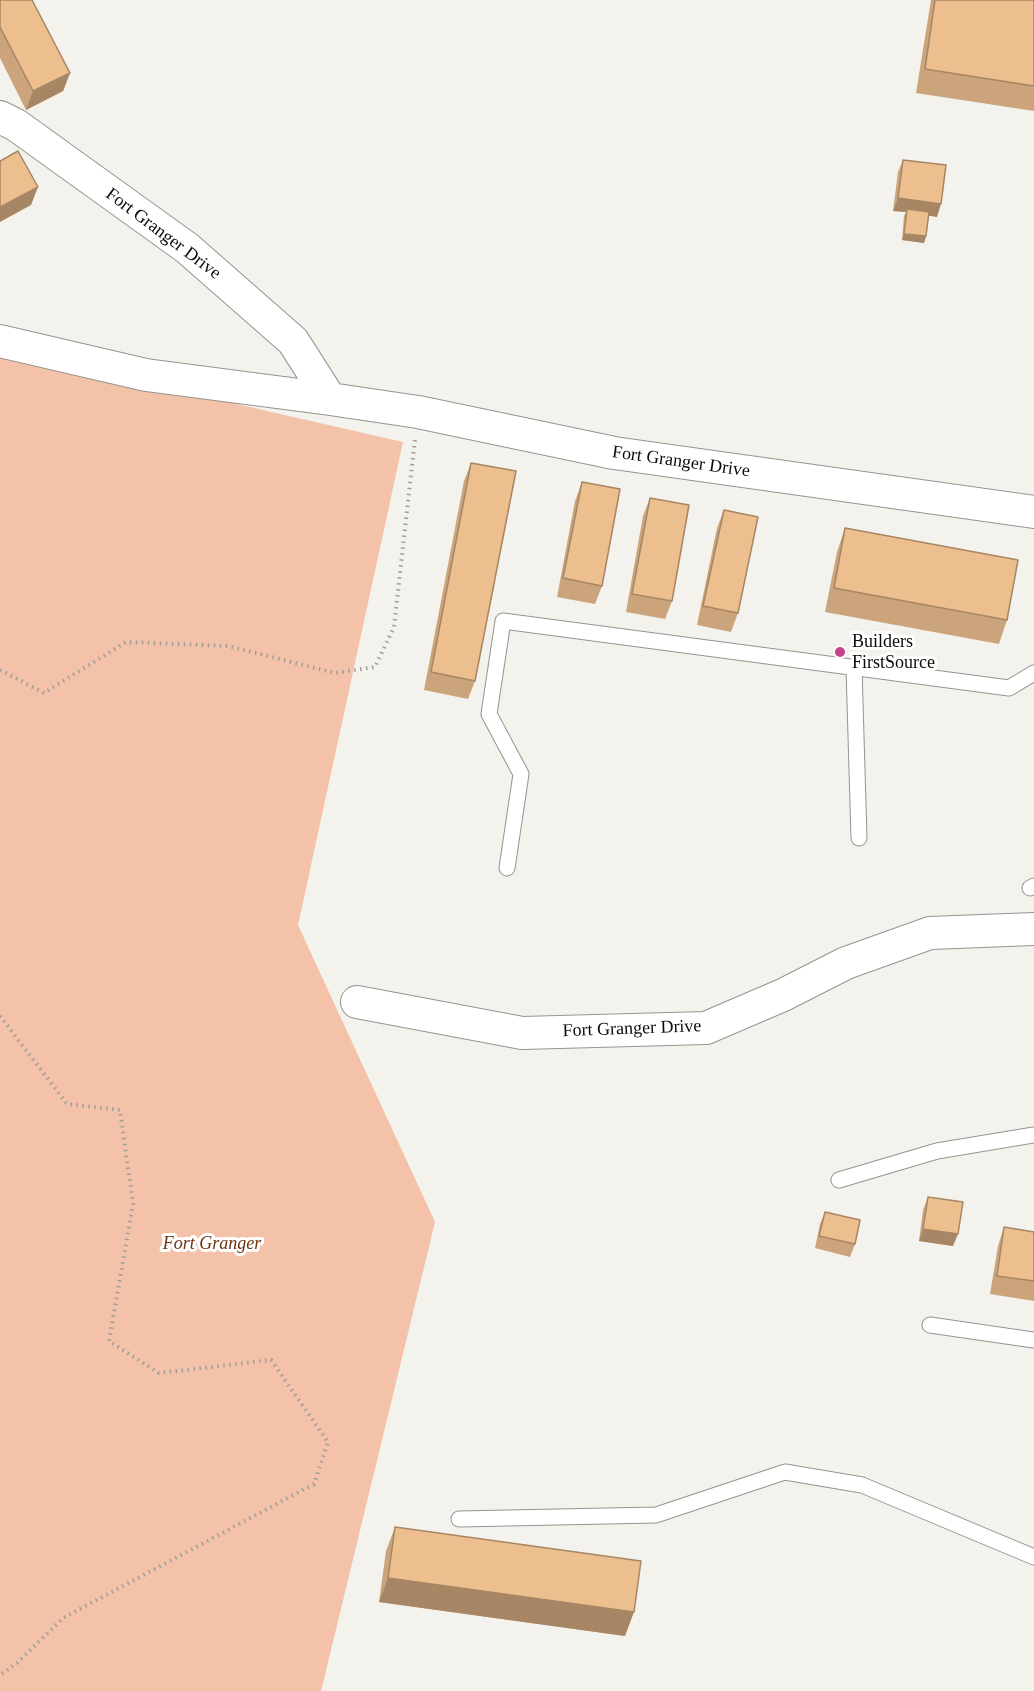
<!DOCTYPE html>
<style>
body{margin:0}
canvas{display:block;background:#f4f2ed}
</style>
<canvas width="1034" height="1691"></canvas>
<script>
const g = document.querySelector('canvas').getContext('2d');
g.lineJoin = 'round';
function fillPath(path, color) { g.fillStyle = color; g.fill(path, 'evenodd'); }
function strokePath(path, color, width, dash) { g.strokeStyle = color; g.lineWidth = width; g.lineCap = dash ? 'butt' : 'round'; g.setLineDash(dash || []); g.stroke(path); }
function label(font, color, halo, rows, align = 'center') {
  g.font = font + ' "Times New Roman",serif'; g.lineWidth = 6; g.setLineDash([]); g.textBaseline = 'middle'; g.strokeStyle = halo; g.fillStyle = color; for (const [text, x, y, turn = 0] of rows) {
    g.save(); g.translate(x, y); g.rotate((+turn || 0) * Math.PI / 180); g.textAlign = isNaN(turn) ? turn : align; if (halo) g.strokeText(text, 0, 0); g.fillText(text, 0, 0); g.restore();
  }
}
const green = new Path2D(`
 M0,350L403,442L298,925L435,1222L321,1691H0Z`);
const path = new Path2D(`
 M0,670L44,693L126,642L228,646L335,673L375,667L394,627L415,439
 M0,1016L67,1104L120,1110L133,1204L109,1341L159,1373L271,1360L328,1442L314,1484L63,1618L17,1663L0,1675`);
const service = new Path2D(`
 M854,668L859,838
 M507,868L521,774L489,714L503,621L1009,688L1034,673
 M1030,888L1034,886
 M839,1180L937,1151L1034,1135
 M930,1325L1034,1340
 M459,1519L656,1515L785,1472L862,1485L1034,1557`);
const minor = new Path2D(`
 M0,117L16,125L187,248L293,341L330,399L418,412L614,453L1034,512
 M0,341L146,375L330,399
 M357,1002L522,1033L706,1028L783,995L846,963L930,933L1034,929`);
const wall = new Path2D(`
 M0,0L70,73L63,91L26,110L0,58Z
 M931,0H1034V111L916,93Z
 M903,160L937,217L929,215L926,236L924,243L902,240L904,216L906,212L893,211L898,172Z
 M471,463L475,681L468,699L424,690L464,481Z
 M582,482L602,586L595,604L557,597L575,501Z
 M650,498L672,601L665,619L626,612L643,516Z
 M724,510L738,613L731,632L697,625L717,528Z
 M845,528L1007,620L999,644L825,612L837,552Z
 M928,1197L953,1246L919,1241L923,1210Z
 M825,1212L855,1244L850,1257L815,1248L820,1224Z
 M1004,1227L1034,1232V1301L990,1294L998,1246Z
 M395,1527L625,1636L379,1602L386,1551Z`);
const shadedWall = new Path2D(`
 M70,73L63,91L26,110L33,91Z
 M38,187L31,205L0,222V207Z
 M898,198L941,204L937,217L906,212L907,209L906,212L893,211Z
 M904,234L926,236L924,243L902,240Z
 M923,1229L958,1234L953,1246L919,1241Z
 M388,1578L634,1612L625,1636L379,1602Z`);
const building = new Path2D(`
 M0,0H32L70,73L33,91L0,27Z
 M935,0H1034V86L925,69Z
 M18,151L38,187L0,207V161Z
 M903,160L946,165L941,204L898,198Z
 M907,209L929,212L926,236L904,234Z
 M471,463L516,471L475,681L431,672Z
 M582,482L620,489L602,586L563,578Z
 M650,498L689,505L672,601L632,594Z
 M724,510L758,517L738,613L703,606Z
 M845,528L1018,560L1007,620L834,588Z
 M928,1197L963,1202L958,1234L923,1229Z
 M825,1212L860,1220L855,1244L819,1236Z
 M1004,1227L1034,1232V1281L997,1276Z
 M395,1527L641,1561L634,1612L388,1578Z`);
const markers = [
 [840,652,6,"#c6438a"]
];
const streetNames = [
 ["Fort Granger Drive",163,234,37],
 ["Fort Granger Drive",681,462,8],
 ["Fort Granger Drive",632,1029,-2]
];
const poiNames = [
 ["Builders",852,642],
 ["FirstSource",852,663]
];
const parkNames = [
 ["Fort Granger",212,1244]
];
fillPath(green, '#f3c2a9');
strokePath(service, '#96948f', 17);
strokePath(minor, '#96948f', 34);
strokePath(path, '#a09e9b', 4, [1.5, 4.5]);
strokePath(service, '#fff', 15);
strokePath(minor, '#fff', 32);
fillPath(wall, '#cca47b');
fillPath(shadedWall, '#a68664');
fillPath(building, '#edbf8f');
strokePath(building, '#a68664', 1.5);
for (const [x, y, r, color] of markers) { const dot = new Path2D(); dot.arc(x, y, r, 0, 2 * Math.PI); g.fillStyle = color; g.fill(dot); strokePath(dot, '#fff', 2); }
label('18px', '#0c0b0a', '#fff', streetNames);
label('18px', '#0c0b0a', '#fff', poiNames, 'left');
label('italic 18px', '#6a3312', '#fff', parkNames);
</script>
